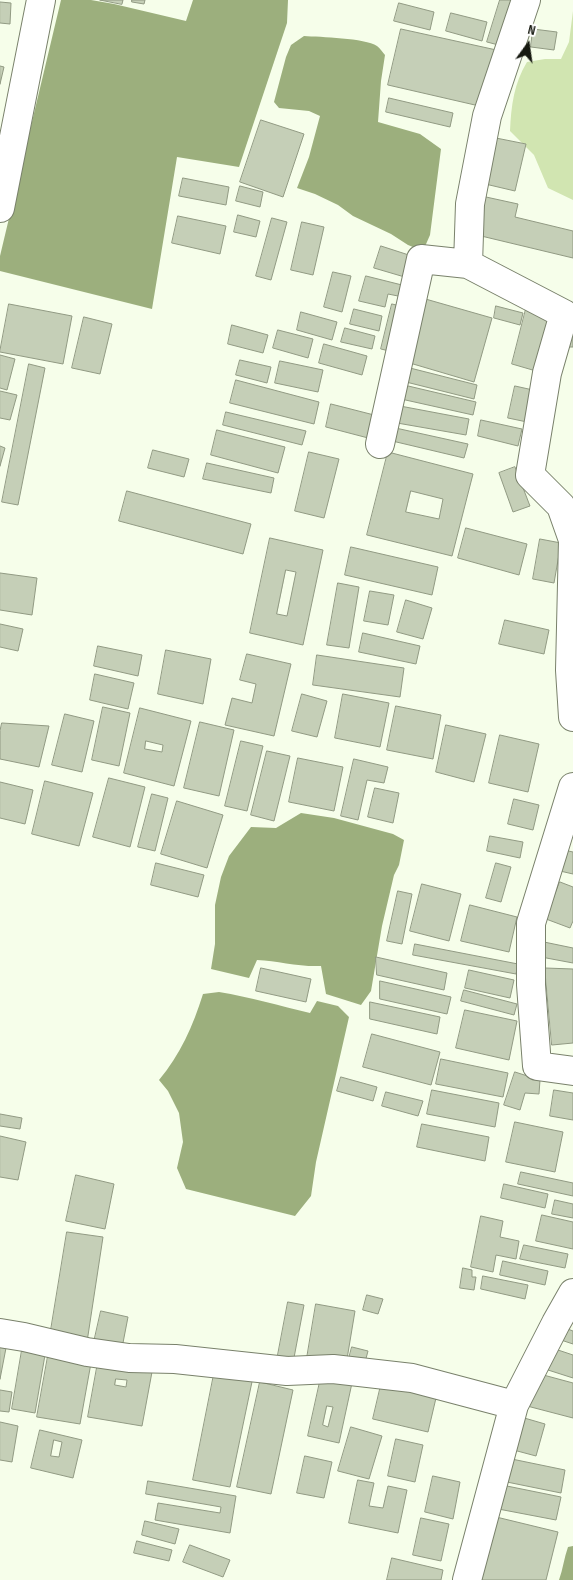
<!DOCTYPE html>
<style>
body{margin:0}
#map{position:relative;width:573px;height:1580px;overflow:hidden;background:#f6feea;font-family:"Sofia Sans Condensed",sans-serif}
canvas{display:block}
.north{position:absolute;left:503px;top:20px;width:50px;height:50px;-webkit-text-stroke:4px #fff;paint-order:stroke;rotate:14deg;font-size:14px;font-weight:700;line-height:20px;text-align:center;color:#161910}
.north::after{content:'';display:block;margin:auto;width:18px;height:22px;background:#161910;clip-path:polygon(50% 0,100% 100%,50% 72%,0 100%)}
</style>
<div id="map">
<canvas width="573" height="1580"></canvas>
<div class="north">N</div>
</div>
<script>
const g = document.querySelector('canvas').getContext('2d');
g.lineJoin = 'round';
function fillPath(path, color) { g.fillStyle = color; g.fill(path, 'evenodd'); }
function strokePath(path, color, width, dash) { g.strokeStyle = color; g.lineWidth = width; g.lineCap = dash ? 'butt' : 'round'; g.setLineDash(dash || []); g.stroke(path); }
const green = new Path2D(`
 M573,11V200L548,188L534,155L510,131C511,106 514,83 527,62L545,59H561L569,42Z`);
const water = new Path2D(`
 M61,0H91L114,4L186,21L193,0H288L287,23L239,167L177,157L152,309L0,271V256Z
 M304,36C320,37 365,38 377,46C380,48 383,53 385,55L381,81L378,122L420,134L441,149L430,235L423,251L408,245L391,234L353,216L338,205L315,194L297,188L309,157L320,116L309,111L279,108L274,102L286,57L291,45Z
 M301,813L334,818L393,834L404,840L399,865L394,875L382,926L371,991L361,1005L326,994L321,966C299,967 278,961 257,960L249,978L211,969L215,944V905L221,877L229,856L251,827L276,828Z
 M219,992C250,997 280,1006 310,1013L317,1001L338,1006L349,1017L316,1162L311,1196L295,1216L186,1189L177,1168L183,1142L179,1113L168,1091L159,1080C180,1055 193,1026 203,994Z
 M573,1546V1580H559C563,1569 564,1558 568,1547Z`);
const building = new Path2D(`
 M100,0H123L122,4Z
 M132,0H145L144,4L132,2Z
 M500,0H520L506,47L487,42Z
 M0,2L11,3L10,24L0,23Z
 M399,3L434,12L430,30L394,21Z
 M451,13L487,22L482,41L446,31Z
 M401,29L501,51L488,108L388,85Z
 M533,29L557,32L554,50L531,47Z
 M0,66L4,67L0,84Z
 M389,98L453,113L450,127L386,112Z
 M261,120L304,134L283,197L240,182Z
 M491,137L526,144L515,191L481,183Z
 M183,178L229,187L226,205L179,196Z
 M240,186L263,192L260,207L236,201Z
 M486,197L518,204L515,217L573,231V258L477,235Z
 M238,215L260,221L256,237L234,232Z
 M178,216L226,226L220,254L172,243Z
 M272,218L287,222L271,280L256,276Z
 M302,222L324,227L313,275L291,270Z
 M381,246L415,257L408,278L374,268Z
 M333,272L351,276L342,312L324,307Z
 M366,276L406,286L403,297L388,294L385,307L359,301Z
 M422,298L492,318L474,382L403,361Z
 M9,304L72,316L63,364L0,352Z
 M392,304L409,308L397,353L381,349Z
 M496,306L523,313L520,325L494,318Z
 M354,309L382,316L379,331L350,324Z
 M526,309L550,315L536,371L512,364Z
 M301,312L337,322L332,340L297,330Z
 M573,312V347H568Z
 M84,317L112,324L100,374L72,368Z
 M232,325L268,335L263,353L228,344Z
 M345,328L375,336L372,349L341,342Z
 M278,330L313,339L308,358L273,348Z
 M324,344L367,356L362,375L319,363Z
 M0,355L15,359L7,390L0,388Z
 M240,360L271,367L267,383L236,375Z
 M280,361L323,370L318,392L275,383Z
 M29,364L45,368L18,505L2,502Z
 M410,368L477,385L474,399L406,382Z
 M236,380L319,402L314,424L230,403Z
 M404,385L476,402L473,415L401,399Z
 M515,386L533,390L527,422L508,418Z
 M0,391L17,395L10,420L0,418Z
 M331,404L378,416L372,439L326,427Z
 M400,406L469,419L466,435L397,423Z
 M226,412L306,431L302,445L223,425Z
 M481,420L522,429L518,446L478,436Z
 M391,427L468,444L464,458L388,440Z
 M217,430L285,447L278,473L211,455Z
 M0,446L5,448L0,466Z
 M153,450L189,459L184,477L148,468Z
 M309,452L339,459L324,518L295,511Z
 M388,452L473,474L452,556L367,535ZM411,491L443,499L439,519L406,512Z
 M207,463L274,478L271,493L203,479Z
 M515,467L530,506L513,512L499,473Z
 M127,491L251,524L243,554L119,521Z
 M466,528L527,544L519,575L458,558Z
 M270,538L323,550L303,645L250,633ZM286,570L296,572L287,616L277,614Z
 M540,539L561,543L554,583L533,579Z
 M351,547L438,567L432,595L345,575Z
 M0,573L37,578L32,615L0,610Z
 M338,583L359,587L349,648L327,645Z
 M370,591L394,595L388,625L364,621Z
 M406,600L432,608L423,639L397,632Z
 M505,620L549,630L544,654L499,644Z
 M0,624L23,629L18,651L0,647Z
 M363,633L420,646L416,664L359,652Z
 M98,646L142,655L138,676L94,666Z
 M166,650L211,659L203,704L158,694Z
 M247,654L291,664L274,736L225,725L232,698L252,703L256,684L240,680Z
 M317,655L404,668L400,697L313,685Z
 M95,674L134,683L128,709L90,700Z
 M302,694L327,701L317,737L292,731Z
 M343,694L389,703L380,747L335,738Z
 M396,706L441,715L433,759L387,750Z
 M103,707L130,713L119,766L92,760Z
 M140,708L191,721L174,786L124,773ZM146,741L163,745L162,752L145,749Z
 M65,714L94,721L82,772L52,765Z
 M200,722L234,730L219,796L184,788Z
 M2,723L49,726L39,767L0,759V731Z
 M446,725L486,734L474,782L436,772Z
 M500,735L539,744L528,792L489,783Z
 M241,741L263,746L247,811L225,806Z
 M267,751L290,756L274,821L251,815Z
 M298,758L343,767L334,811L289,802Z
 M354,759L388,767L384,783L367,780L358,820L341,816Z
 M109,778L145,787L130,847L93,837Z
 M45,781L93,793L79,846L32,834Z
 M0,782L33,790L25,824L0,818Z
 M375,788L399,793L393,823L368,817Z
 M152,794L168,798L155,851L138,847Z
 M514,799L539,805L533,830L508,824Z
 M177,801L223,815L207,868L161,854Z
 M490,836L523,842L520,858L487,851Z
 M564,850L573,852V874L560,871Z
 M156,863L204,875L198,897L151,885Z
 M496,863L511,867L501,902L486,898Z
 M560,882L573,887V921L570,928L546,919Z
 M422,884L461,894L449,941L410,931Z
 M398,891L412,894L402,944L387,941Z
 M470,905L517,917L509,952L461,941Z
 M544,942L573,948V963L541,957Z
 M415,944L518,964L516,974L413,955Z
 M376,957L447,973L444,990L377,975Z
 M261,968L311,979L306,1002L256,991Z
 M545,968L573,969V1043L552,1045Z
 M469,970L514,980L510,998L465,988Z
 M380,981L451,997L447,1014L380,999Z
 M464,990L517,1004L514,1015L461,1001Z
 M370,1002L440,1017L437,1034L370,1019Z
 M465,1010L517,1021L509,1060L456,1048Z
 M372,1034L440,1052L431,1085L363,1067Z
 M441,1059L508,1073L503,1097L436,1084Z
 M515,1072L540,1080L539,1094L525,1093L520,1110L504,1105Z
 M341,1077L377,1087L373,1101L337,1091Z
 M432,1090L499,1103L495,1127L427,1114Z
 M554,1090L573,1093V1120L550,1116Z
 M386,1092L423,1101L418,1116L382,1106Z
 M0,1114L22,1118L20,1129L0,1126Z
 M515,1122L563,1132L555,1172L506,1162Z
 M422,1124L489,1137L485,1161L417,1147Z
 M0,1136L26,1142L18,1180L0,1177Z
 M521,1172L573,1183V1196L518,1184Z
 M76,1175L114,1184L105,1229L66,1221Z
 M504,1184L548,1194L545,1208L501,1198Z
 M555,1200L573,1204V1218L552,1214Z
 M542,1215L573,1222V1249L536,1241Z
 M481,1216L503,1221L500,1237L519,1241L516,1259L496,1255L493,1272L471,1267Z
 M67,1232L103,1237L87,1342L50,1336Z
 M524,1245L568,1254L565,1268L520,1259Z
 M503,1261L548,1271L545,1285L500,1275Z
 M463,1268L472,1270V1277H476L474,1290L460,1288Z
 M483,1276L528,1285L525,1299L481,1289Z
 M367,1295L383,1299L378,1314L363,1310Z
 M288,1302L304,1305L293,1363L277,1360Z
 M316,1304L355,1311L346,1365L307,1358Z
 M101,1311L128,1317L122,1348L94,1342Z
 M565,1328L573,1331V1344L561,1340Z
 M0,1347L6,1348L0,1379Z
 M352,1347L368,1351L364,1366L348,1362Z
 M555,1349L573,1355V1378L548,1370Z
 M22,1350L45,1355L35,1413L12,1409Z
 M48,1356L91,1363L80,1424L37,1417Z
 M98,1362L152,1372L142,1426L88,1417ZM116,1379L127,1380L126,1387L115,1385Z
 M215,1369L253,1377L230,1487L193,1480Z
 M536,1373L573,1383V1418L527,1406Z
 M321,1377L352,1383L339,1443L308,1436ZM327,1406L333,1407L328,1427L323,1425Z
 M260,1382L293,1390L271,1494L237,1487Z
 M381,1385L436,1398L428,1432L373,1419Z
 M0,1390L12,1392L9,1412L0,1411Z
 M514,1415L545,1424L536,1456L506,1448Z
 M0,1422L18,1426L12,1462L0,1460Z
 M351,1427L382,1436L369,1479L338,1471Z
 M40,1430L82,1440L73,1478L31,1468ZM54,1440L62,1442L59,1457L51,1456Z
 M396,1439L423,1445L415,1482L388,1476Z
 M305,1456L332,1462L324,1498L297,1493Z
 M502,1457L565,1470L561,1493L497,1480Z
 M433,1476L460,1482L453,1519L425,1512Z
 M358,1480L374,1483L369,1506L383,1508L388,1486L407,1490L398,1533L349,1523Z
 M148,1481L236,1496L230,1533L155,1520L158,1503L220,1513L221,1507L146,1494Z
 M497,1484L561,1497L556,1520L493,1508Z
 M488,1515L558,1532L546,1580H473Z
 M421,1518L449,1524L441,1561L413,1555Z
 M145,1521L179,1529L175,1544L142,1535Z
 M137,1541L172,1550L169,1561L134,1553Z
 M190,1545L230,1560L223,1577L183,1562Z
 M392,1558L443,1570L441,1580H387Z`);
const minor = new Path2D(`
 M526,0L487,116L470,204L468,264L564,314L547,373L530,475L561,506L573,540L570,670L573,717
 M0,208L41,0
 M380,444L421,259L468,264
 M573,787L531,923V985L537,1066L573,1071
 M0,1333L24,1337L87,1352L129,1358L175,1359L287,1371L333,1369L412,1378L514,1405
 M467,1580L514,1405L556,1323L573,1293`);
fillPath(green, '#d1e5b1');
fillPath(water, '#9caf7d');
fillPath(building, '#c5cfb7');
strokePath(building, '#919a83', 1);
strokePath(minor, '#79816b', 30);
strokePath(minor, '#fff', 28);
</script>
